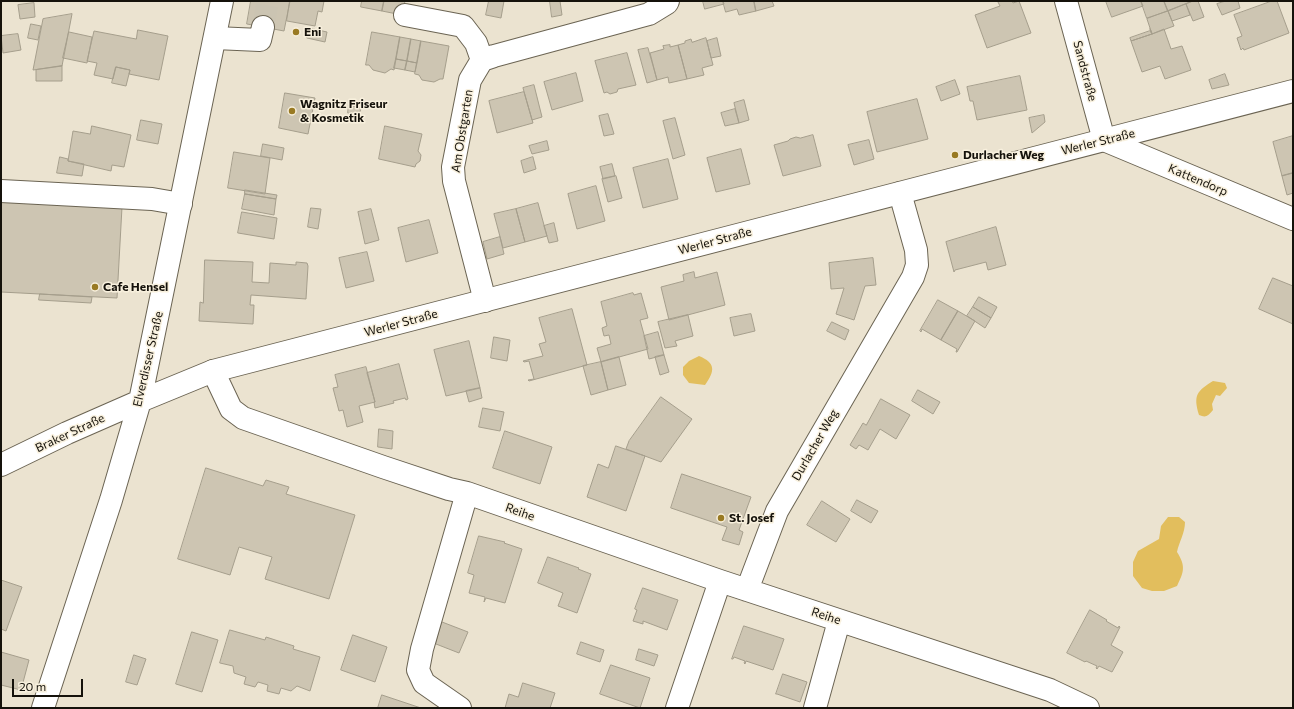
<!DOCTYPE html>
<meta charset="utf-8">
<style>
body{margin:0}
#map{position:relative;width:1294px;height:709px;overflow:hidden;background:#ebe3d0;font-family:Commissioner,sans-serif}
canvas{display:block}
.frame{position:absolute;inset:0;border:2px solid #15120b;pointer-events:none}
.scale{position:absolute;left:12px;top:679px;width:71px;height:18px;box-sizing:border-box;border:2px solid #15120b;border-top:0;padding-left:5px;font-size:12px;line-height:14px;white-space:nowrap;color:#15120b;-webkit-text-stroke:3px #f8f0dd;paint-order:stroke}
</style>
<div id="map">
<canvas width="1294" height="709"></canvas>
<div class="frame"></div>
<div class="scale">20 m</div>
</div>
<script>
const g = document.querySelector('canvas').getContext('2d');
g.lineJoin = 'round';
function fillPath(path, color) { g.fillStyle = color; g.fill(path, 'evenodd'); }
function strokePath(path, color, width, dash) { g.strokeStyle = color; g.lineWidth = width; g.lineCap = dash ? 'butt' : 'round'; g.setLineDash(dash || []); g.stroke(path); }
function label(font, color, halo, rows, align = 'center') {
  g.font = font + ' Commissioner,sans-serif'; g.lineWidth = 3; g.setLineDash([]); g.textBaseline = 'middle'; g.strokeStyle = halo; g.fillStyle = color; for (const [text, x, y, turn = 0] of rows) {
    g.save(); g.translate(x, y); g.rotate((+turn || 0) * Math.PI / 180); g.textAlign = isNaN(turn) ? turn : align; if (halo) g.strokeText(text, 0, 0); g.fillText(text, 0, 0); g.restore();
  }
}
const water = new Path2D(`
 M699,356C716,363 715,371 705,385L689,383L683,375V367L689,361Z
 M1213,381L1225,383L1227,388L1220,396L1216,395L1212,404L1213,410C1208,416 1206,418 1199,415C1193,395 1197,391 1213,381Z
 M1168,517H1179L1185,522C1185,533 1179,542 1177,552C1186,566 1184,572 1177,586L1164,591H1152L1142,588L1133,576V562L1138,551L1159,539L1161,526Z`);
const building = new Path2D(`
 M251,1H290L284,31L247,24Z
 M290,1H324L322,12L318,11L315,26L287,21Z
 M362,1H384L382,11L361,7Z
 M384,1H405L402,15L382,11Z
 M489,1H504L501,18L486,15Z
 M550,1H560L562,15L552,17Z
 M703,1H723L724,4L705,9Z
 M723,1H754L756,11L739,15L737,9L726,12Z
 M754,1H772L774,6L756,11Z
 M1000,1H1012L1013,3L1019,1L1031,33L987,48L975,15L1000,6L998,2Z
 M1106,1H1141L1143,6L1112,17Z
 M1141,1H1164L1168,11L1147,18Z
 M1164,1H1193L1168,11Z
 M1193,1H1198L1204,17L1193,21L1186,4Z
 M1226,1H1238L1240,8L1222,15L1217,4Z
 M1272,1H1277L1289,33L1244,50L1243,48L1241,50L1237,38L1242,36L1234,15Z
 M34,3L35,17L20,19L18,5Z
 M1186,4L1190,15L1172,21L1168,11Z
 M1168,11L1174,26L1152,34L1147,19Z
 M72,14L62,66L33,70L43,19Z
 M31,24L41,26L38,40L28,38Z
 M309,28L327,32L325,42L307,38Z
 M1150,29L1152,34L1164,29L1171,49L1182,46L1191,70L1165,79L1160,66L1142,72L1131,41L1152,34Z
 M138,30L168,36L159,80L129,74L130,70L116,67L113,79L94,75L97,63L87,61L94,31L136,39Z
 M1150,31L1152,34L1131,41L1130,38Z
 M69,32L92,37L87,63L63,58Z
 M372,32L400,37L394,70L391,69L385,73L373,70L369,65H366Z
 M18,34L21,50L3,53L1,36Z
 M400,37L411,39L407,61L396,59Z
 M706,38L713,65L702,68L704,75L687,79L678,45L685,43V41L691,39L692,42Z
 M717,38L721,56L711,58L707,41Z
 M411,39L421,41L417,63L407,61Z
 M421,41L449,46L443,79H440L434,82L422,80L419,75L415,74Z
 M670,45V47L678,45L687,79L669,83L668,77L657,80L650,53L664,49L663,46Z
 M648,48L657,80L647,83L638,50Z
 M627,53L636,85L618,89L617,92L610,94L607,92L604,93L595,61Z
 M396,59L407,61L405,70L394,68Z
 M407,61L417,63L415,72L405,70Z
 M62,66V81H36V70Z
 M116,67L130,70L126,86L112,83Z
 M576,73L583,101L552,110L544,82Z
 M1225,74L1229,85L1212,89L1209,80Z
 M1020,76L1027,110L977,120L973,101H970L967,87Z
 M955,80L960,94L941,101L936,87Z
 M534,85L542,117L532,120L523,88Z
 M524,92L533,123L497,133L489,101Z
 M285,93L315,98L308,134L279,128Z
 M917,99L928,139L877,152L867,112Z
 M744,100L749,120L739,123L734,103Z
 M349,105L361,108L359,116L348,113Z
 M735,109L739,123L725,126L721,113Z
 M608,114L614,134L604,136L599,116Z
 M1044,115L1045,122L1032,133L1029,118Z
 M675,118L685,155L673,159L663,121Z
 M141,120L162,124L158,144L137,140Z
 M92,126L131,135L124,167L112,165L111,171L68,161L73,131L90,134Z
 M385,126L422,134L418,151L421,155L420,161L416,164L415,167L379,159Z
 M813,135L821,166L783,176L774,145L788,141L790,139L796,137L800,138Z
 M1293,136V173L1282,176L1273,142Z
 M869,140L874,159L854,165L848,145Z
 M547,141L549,150L532,154L529,146Z
 M263,144L284,148L282,160L261,156Z
 M741,149L750,184L716,192L707,158Z
 M234,152L270,158L265,194L228,188Z
 M60,157L68,159V161L84,164L82,176L57,173Z
 M533,157L536,169L524,173L521,161Z
 M668,159L678,199L643,208L633,168Z
 M612,164L615,176L603,179L600,167Z
 M1293,173V193L1287,195L1282,176Z
 M616,176L622,198L608,202L602,179Z
 M596,186L605,221L577,229L568,194Z
 M245,190L277,195L276,199L245,194Z
 M245,194L276,199L274,215L242,209Z
 M1,201L122,207L117,298L1,292Z
 M538,203L547,236L525,242L516,209Z
 M311,208L321,209L318,229L308,227Z
 M371,209L379,240L365,244L358,212Z
 M516,209L525,242L503,248L494,214Z
 M242,212L277,218L274,239L238,233Z
 M429,220L438,253L406,262L398,228Z
 M554,223L558,241L549,243L544,226Z
 M996,227L1006,265L988,270L986,262L955,270L954,272L946,242Z
 M500,237L504,254L487,259L483,242Z
 M367,252L374,281L346,288L339,258Z
 M873,258L876,285L865,286L854,320L836,314L844,288L831,289L829,263Z
 M205,260L253,262L252,282L269,283L270,263L296,265V262L307,263L308,266L306,299L251,295L250,305H254L253,324L199,321L200,302L203,303Z
 M694,272L695,278L717,272L725,305L669,320L661,287L684,281L683,275Z
 M1273,278L1293,286V324L1259,309Z
 M633,293L634,295L641,293L648,318L640,320L648,349L601,362L597,348L611,344L609,335L604,336L602,328L607,326L601,302Z
 M40,294L92,297L91,303L39,300Z
 M979,297L997,307L991,318L973,307Z
 M938,300L958,311L941,340L922,329L921,332L920,331Z
 M973,307L991,318L985,328L967,316Z
 M572,309L587,365L529,381L528,380L534,379L529,361L524,362L523,361L543,356L539,344L546,342L539,318Z
 M958,311L975,321L957,352H956L957,349L941,340Z
 M751,314L755,331L734,336L730,318Z
 M688,315L693,336L675,341L677,346L665,348L658,322Z
 M832,322L849,330L845,340L827,331Z
 M658,332L664,355L649,359L644,336Z
 M494,337L510,340L507,361L491,358Z
 M469,341L480,388L446,396L434,350Z
 M664,355L669,372L660,375L655,357Z
 M619,357L626,385L608,390L601,362Z
 M601,362L608,390L591,395L583,366Z
 M399,364L408,399L406,400L405,398L393,401L394,403L375,408L374,402H375L367,373Z
 M366,367L375,402L359,406L363,422L347,427L343,410L339,411L333,388L338,387L335,375Z
 M480,388L482,398L469,402L466,391Z
 M918,390L940,402L933,414L912,401Z
 M661,397L692,419L661,462L626,449L629,441Z
 M881,399L910,415L896,439L880,429L868,450L859,445L856,449L850,445L863,423L866,425Z
 M483,408L504,412L500,431L479,427Z
 M379,429L393,431L392,449L378,447Z
 M505,431L552,447L540,484L493,468Z
 M616,446L645,456L626,511L587,497L598,464L608,468Z
 M206,468L263,486L266,480L289,487L286,494L355,515L329,599L265,579L272,557L239,547L230,575L178,559Z
 M682,474L751,497L739,530L743,532L739,545L722,540L727,527L671,508Z
 M857,500L878,511L871,523L851,511Z
 M822,501L850,519L836,542L807,525Z
 M479,536L505,542L504,543L522,549L505,603L486,598L484,602L485,597L469,593L474,575L468,573Z
 M548,557L579,568L578,569L591,574L577,613L558,606L563,593L538,583Z
 M1,580L22,587L6,631L1,629Z
 M643,588L678,600L667,630L643,621V624L633,621L637,610L635,609Z
 M1090,610L1107,620L1106,621L1118,628L1119,626L1120,627L1111,645L1123,652L1112,672L1099,666L1097,669L1096,668L1097,666L1086,661L1085,662L1067,653Z
 M442,622L468,632L459,653L436,644Z
 M744,626L784,639L773,670L746,661L745,664L744,663L745,661L734,657L733,659H732Z
 M230,630L265,640L266,637L294,646L293,649L320,657L310,691L297,686L291,691L281,688L279,694L267,691L268,685L258,682L255,687L244,684L246,677L234,673L233,666L220,663Z
 M192,632L218,640L202,692L176,684Z
 M353,635L387,647L375,682L341,670Z
 M581,642L604,650L600,662L577,654Z
 M639,649L658,655L654,666L636,660Z
 M1,652L29,660L21,690L1,685Z
 M134,655L146,659L137,685L126,682Z
 M611,665L650,678L640,708L600,694Z
 M783,674L807,682L800,702L777,694H776Z
 M523,683L555,693L550,708H505L509,694L518,697Z
 M382,695L421,708H378Z`);
const minorTunnel = new Path2D(`
 M263,27L268,1`);
const minor = new Path2D(`
 M1066,1L1104,140L1293,219
 M405,15L463,26L476,43L482,60
 M215,38L260,40L263,27
 M1,191L152,199L181,204
 M485,301L454,181L453,167L470,80L482,60L494,56L649,14L667,3L668,1
 M213,371L231,409L243,418L383,467L449,489L467,493L720,581L1050,690L1088,708
 M747,590L777,511L913,277L917,265L916,250L900,193
 M460,708L424,683L418,670L422,649L467,493
 M677,708L720,581
 M815,708L839,621`);
const major = new Path2D(`
 M1,465L67,433L140,401L213,371L1293,91
 M43,708L111,500L140,401L222,1`);
const markers = [
 [296,32,4,"#997a23"],
 [292,111,4,"#997a23"],
 [955,155,4,"#997a23"],
 [95,287,4,"#997a23"],
 [721,518,4,"#997a23"]
];
const poiNames = [
 ["Eni",304,32],
 ["Wagnitz Friseur",300,104],
 ["& Kosmetik",300,118],
 ["Durlacher Weg",963,155],
 ["Cafe Hensel",103,287],
 ["St. Josef",729,518]
];
const streetNames = [
 ["Sandstraße",1085,71,75],
 ["Am Obstgarten",462,131,-81],
 ["Werler Straße",1098,142,-14],
 ["Kattendorp",1198,180,23],
 ["Werler Straße",715,241,-15],
 ["Werler Straße",401,323,-15],
 ["Elverdisser Straße",148,359,-77],
 ["Braker Straße",70,433,-25],
 ["Durlacher Weg",815,445,-60],
 ["Reihe",520,512,19],
 ["Reihe",826,616,18]
];
fillPath(water, '#e2be5d');
fillPath(building, '#cdc5b2');
strokePath(building, '#a59e8c', 1);
strokePath(minorTunnel, '#cbc4b2', 22, [22, 11]);
strokePath(minor, '#6b6453', 24);
strokePath(major, '#6b6453', 24);
strokePath(minor, '#fff', 22);
strokePath(major, '#fff', 22);
for (const [x, y, r, color] of markers) { const dot = new Path2D(); dot.arc(x, y, r, 0, 2 * Math.PI); g.fillStyle = color; g.fill(dot); strokePath(dot, '#f8f0dd', 1.5); }
label('bold 12px', '#15120b', '#f8f0dd', poiNames, 'left');
label('12px', '#15120b', '#f8f0dd', streetNames);
</script>
